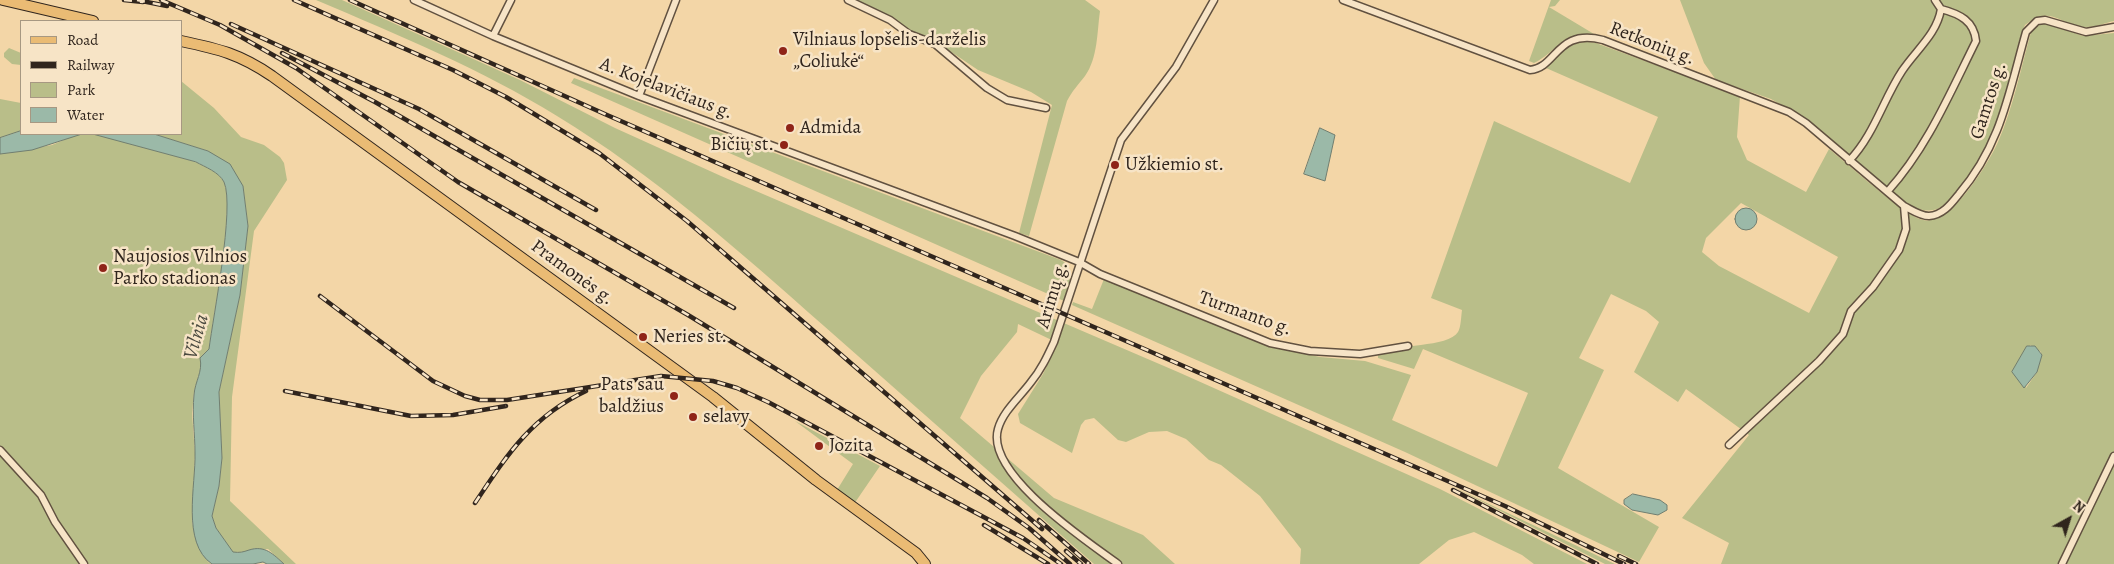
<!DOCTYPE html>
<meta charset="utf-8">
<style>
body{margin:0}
#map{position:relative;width:2114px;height:564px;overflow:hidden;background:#f3d6a7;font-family:Alegreya,serif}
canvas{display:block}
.legend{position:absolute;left:20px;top:20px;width:162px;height:115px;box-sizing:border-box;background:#f7e4c6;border:1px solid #a79882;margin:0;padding:6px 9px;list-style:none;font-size:15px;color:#30251d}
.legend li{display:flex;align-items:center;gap:10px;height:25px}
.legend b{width:25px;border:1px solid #a79882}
.north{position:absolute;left:2044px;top:494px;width:50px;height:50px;-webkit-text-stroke:4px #f7e4c6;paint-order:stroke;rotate:39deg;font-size:14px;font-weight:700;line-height:20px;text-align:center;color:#30251d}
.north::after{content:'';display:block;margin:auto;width:18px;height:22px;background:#30251d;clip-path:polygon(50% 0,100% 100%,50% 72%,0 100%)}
</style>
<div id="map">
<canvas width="2114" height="564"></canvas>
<ul class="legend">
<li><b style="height:6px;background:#eabb74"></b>Road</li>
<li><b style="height:6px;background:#30251d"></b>Railway</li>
<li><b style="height:14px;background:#b9be89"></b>Park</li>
<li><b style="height:14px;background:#9bb9a8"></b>Water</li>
</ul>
<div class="north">N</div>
</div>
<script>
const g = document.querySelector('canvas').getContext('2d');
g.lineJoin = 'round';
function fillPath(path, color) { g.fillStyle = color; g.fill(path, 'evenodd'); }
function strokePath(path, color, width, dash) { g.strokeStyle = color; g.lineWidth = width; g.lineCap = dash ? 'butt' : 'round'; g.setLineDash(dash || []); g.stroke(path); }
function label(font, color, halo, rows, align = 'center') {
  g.font = font + ' Alegreya,serif'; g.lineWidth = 5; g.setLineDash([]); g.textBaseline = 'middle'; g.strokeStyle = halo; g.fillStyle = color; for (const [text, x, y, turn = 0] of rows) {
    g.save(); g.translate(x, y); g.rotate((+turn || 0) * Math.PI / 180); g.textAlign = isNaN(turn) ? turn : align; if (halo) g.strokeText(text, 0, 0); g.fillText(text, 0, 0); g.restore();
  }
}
const green = new Path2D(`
 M316,0H342L520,80L615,128L721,176L1178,372L1440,489L1587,564H1534L1522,555L1474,532L1449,540L1419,564H1300L1301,549L1260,496L1221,465L1209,460L1186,439L1167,431L1149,432L1126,442L1118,440L1094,418L1085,420L1081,425L1072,453L1020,423L1018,414L1043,374L1058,343L1018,324L1017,332L981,376L960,418L1054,498L1143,535L1175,564H1094C1004,485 914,405 824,326C739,251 654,175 557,116C481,69 398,35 316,0Z
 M853,0H1085L1100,11C1097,32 1098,58 1085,76C1078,85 1072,91 1067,101L1029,236L1019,233L1052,105L1031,92L978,70L932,39L912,32Z
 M1551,0H1560L1555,6L1549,7L1594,34C1563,31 1558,51 1534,63L1529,61Z
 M1680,0H2114V21C2105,23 2096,27 2087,27C2060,27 2052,3 2025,25C2019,38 2017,52 2013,66C1999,114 1992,146 1960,187C1945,207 1936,217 1910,206L1809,121L1771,99L1716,80L1704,63Z
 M2047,23L2083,36L2114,33V564H1721L1729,543L1682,518L1749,435L1686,389L1678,402L1634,372L1659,322L1646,311L1611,294L1579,358L1604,370L1558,468L1659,527L1639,562L1405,452L1072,305L1073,302L1092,309L1104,279L1197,318L1273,347L1320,357L1365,361L1411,375L1392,420L1497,467L1528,393L1423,349L1414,369L1378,358V355C1396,343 1448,348 1458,332C1461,327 1461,317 1462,310L1431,298L1494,121L1630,183L1658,117L1546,68C1563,52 1571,38 1596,43L1740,96L1737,137L1747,160L1806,192L1829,149C1847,163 1905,216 1923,220C1951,226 1988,164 1998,142C2013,108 2021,68 2031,32L2040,24ZM1741,203L1838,257L1809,313L1719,266L1702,252L1706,238ZM2030,345L2041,352L2037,372L2026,388Z
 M9,48L21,53V65L12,64L4,57V53Z
 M574,78L1061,260C1077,269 1069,287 1064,301L571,83Z
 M181,81L214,108L241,137L264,145L280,157L284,163L287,180L254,231L232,397L230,501L296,564H284L268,549L233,553L216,528L212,516L219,486L222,458L219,392L240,295L248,226L243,186L208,151L154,134H181Z
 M0,99L21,103V131L0,138Z
 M78,134H95L196,162C205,167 219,172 224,182C235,207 213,317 209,349C204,354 200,358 202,364L194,392L192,413L195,454L192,523L208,562L212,564H0V154L52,145Z
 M795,421L880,466L854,504L837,490L853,464Z
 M1449,485L1615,564H1605Z`);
const water = new Path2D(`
 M1320,128L1335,135L1325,181L1304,174Z
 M21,131V134H82L32,150L0,154V138Z
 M93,134H154L208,151L230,164L243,186L248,226L240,295L219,392L222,458L219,486L212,516L216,528L233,552C240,553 243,552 249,550C265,545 273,554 284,564H267L263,562L253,564H212C181,543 196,484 195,453C195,434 192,415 194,395C195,381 203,372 200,358L209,349C213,317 235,207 224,182C219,172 205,167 196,162Z
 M1735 219a11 11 0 1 1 22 0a11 11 0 1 1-22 0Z
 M2027,346H2035L2042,355L2037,372L2024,388L2012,372Z
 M1633,494L1660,500L1667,505V510L1658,515L1632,510L1624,504V500Z`);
const street = new Path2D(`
 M414,0L493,36L639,96L1015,236L1079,262L1100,274L1270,343L1310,351L1360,354L1408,346
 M848,0L890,20L909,34L935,44L987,88L1007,100L1046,108
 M1343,0L1530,70C1557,68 1556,28 1603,40L1789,112L1806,123L1904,206C1912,210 1920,216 1929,216C1943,215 1951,204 1959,194C2001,145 2009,92 2026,32L2037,21L2045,20L2086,32L2114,27
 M493,36L511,0
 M639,96L676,0
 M1849,161C1874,135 1883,100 1902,71C1916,50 1937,34 1941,9L1935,0
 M1888,191C1927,148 1950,93 1976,41C1974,21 1960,14 1941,9
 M1729,445L1819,361L1843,334L1851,311L1873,287L1899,250L1906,229L1904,206
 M0,450L41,495L55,522L84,564
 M1118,564C1087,541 985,474 998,429C1003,411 1020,397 1031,382C1041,370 1047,357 1054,342L1121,140L1176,67L1214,0
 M2062,564L2114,456`);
const primary = new Path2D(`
 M3,0L93,21
 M181,41C219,49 240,54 272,76L713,397L816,480L916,553L925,564`);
const rail = new Path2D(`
 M124,0L143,2
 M137,0L167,6
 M161,0L220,25L296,68L458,182L688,315L987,498L1029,528L1070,564
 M294,0L453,70L506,97L599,153L687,221L1042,529
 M350,0L607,115L1505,506L1624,564
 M231,24L419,109L596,210
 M282,53L375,102L734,308
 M320,296L433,381L465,396L480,400H507L661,376L713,381L737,388L768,402L1023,538L1061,564
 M285,391L411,416L453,415L506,406
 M1453,490L1597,564
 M475,503C507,455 531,417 586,391
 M1039,520L1089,564
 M984,525L1048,564
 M1066,551L1081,564
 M1619,556L1636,564`);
const markers = [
 [783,51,5,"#8f2418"],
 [790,128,5,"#8f2418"],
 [784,145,5,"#8f2418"],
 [1115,165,5,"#8f2418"],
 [103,268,5,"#8f2418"],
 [643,337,5,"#8f2418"],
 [674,396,5,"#8f2418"],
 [693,417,5,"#8f2418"],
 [819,446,5,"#8f2418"]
];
const poiNames = [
 ["Vilniaus lopšelis-darželis",793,40],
 ["„Coliukė“",793,62],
 ["Admida",800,128],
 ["Bičių st.",774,145,"right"],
 ["Užkiemio st.",1125,165],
 ["Naujosios Vilnios",113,257],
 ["Parko stadionas",113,279],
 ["Neries st.",653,337],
 ["Pats sau",664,385,"right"],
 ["baldžius",664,407,"right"],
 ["selavy",703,417],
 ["Jozita",829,446]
];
const streetNames = [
 ["Retkonių g.",1652,44,21],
 ["A. Kojelavičiaus g.",666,89,21],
 ["Gamtos g.",1989,101,-72],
 ["Pramonės g.",572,273,36],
 ["Arimų g.",1053,295,-73],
 ["Turmanto g.",1245,314,20]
];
const waterNames = [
 ["Vilnia",197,337,-74]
];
fillPath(green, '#b9be89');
fillPath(water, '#9bb9a8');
strokePath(water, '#707e70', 1);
strokePath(street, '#615140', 9);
strokePath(primary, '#30251d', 12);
strokePath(street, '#f7e4c6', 6);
strokePath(primary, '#eabb74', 10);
strokePath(rail, '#30251d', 4.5);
strokePath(rail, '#f7e4c6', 2.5, [8]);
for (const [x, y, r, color] of markers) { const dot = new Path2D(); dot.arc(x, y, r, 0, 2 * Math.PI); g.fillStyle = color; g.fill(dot); strokePath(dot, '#f7e4c6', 2); }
label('19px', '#30251d', '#f7e4c6', poiNames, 'left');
label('19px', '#30251d', '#f7e4c6', streetNames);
label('italic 20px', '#4b4a40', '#f7e4c6', waterNames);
</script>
